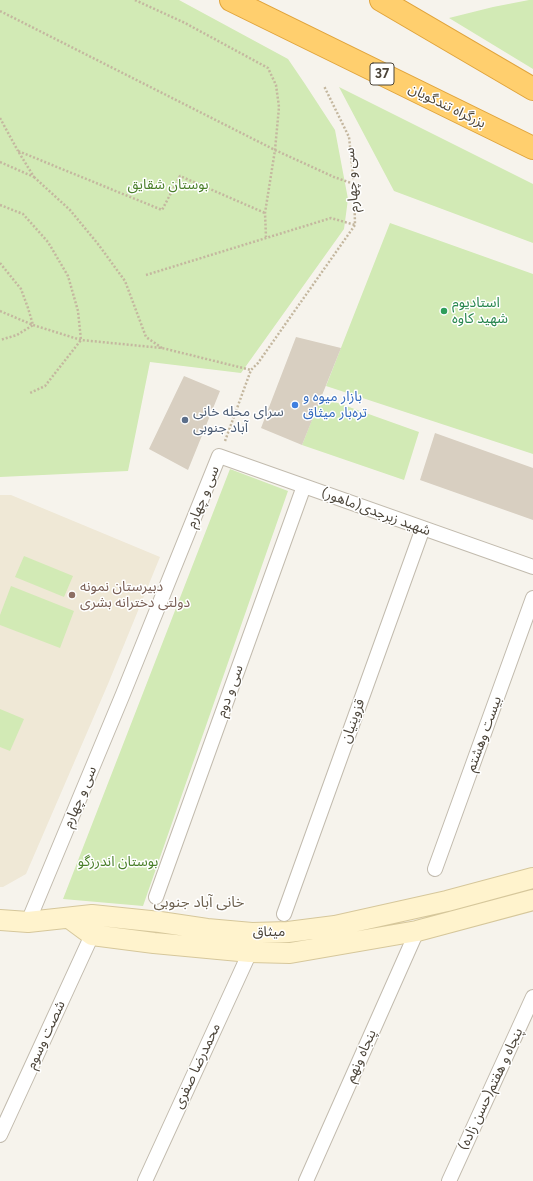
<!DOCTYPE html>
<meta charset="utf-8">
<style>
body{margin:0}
canvas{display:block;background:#f6f3ec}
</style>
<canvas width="533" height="1181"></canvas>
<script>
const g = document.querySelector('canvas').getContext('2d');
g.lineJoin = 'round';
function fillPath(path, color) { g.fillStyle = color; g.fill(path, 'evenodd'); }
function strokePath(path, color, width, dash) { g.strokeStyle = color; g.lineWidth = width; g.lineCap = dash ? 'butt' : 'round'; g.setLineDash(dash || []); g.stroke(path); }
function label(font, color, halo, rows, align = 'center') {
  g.font = font + ' Figtree,"Noto Sans Arabic",sans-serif'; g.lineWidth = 3; g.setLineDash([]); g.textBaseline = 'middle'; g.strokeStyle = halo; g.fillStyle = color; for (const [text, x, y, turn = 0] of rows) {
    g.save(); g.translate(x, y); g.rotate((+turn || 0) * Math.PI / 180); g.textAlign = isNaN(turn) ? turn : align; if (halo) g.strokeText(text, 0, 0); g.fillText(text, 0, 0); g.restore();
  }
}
const education = new Path2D(`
 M0,495H11L160,557L108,684L26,874L3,887H0Z`);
const green = new Path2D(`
 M0,0H179L288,59L305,84L335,130L348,199L344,229L241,373L150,362L128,471L0,477Z
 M529,0H533V69L449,18L493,7Z
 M339,87L533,184V243L394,191Z
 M390,223L533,274V454L326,386Z
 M321,397L419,432L404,480L302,445Z
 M230,469L288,491L143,906L63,899Z
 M24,556L73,576L64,597L15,577Z
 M11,586L74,611L60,648L0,625V615Z
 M0,709L24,719L10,751L0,747Z`);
const building = new Path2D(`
 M296,337L341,348L302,445L261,428Z
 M184,376L220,391L188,470L149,449Z
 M435,433L533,468V520L420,480Z`);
const path = new Path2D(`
 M135,0L185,23L268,68L276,85L279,107L275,150L265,213L266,237
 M0,11L275,150L334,177L354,184
 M0,118L18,151
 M0,162L34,177L18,151L162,210L180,176L265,213
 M34,177L70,210L98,244L125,281L146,337L162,348
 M0,205L23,214L48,242L68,276L78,311L81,340L45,386L30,393
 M0,263L21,289L28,308L33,325L17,335L0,340
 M146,275L331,218L355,225
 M0,311L33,325L81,340L162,348L251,370
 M225,441L251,370L258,363L355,225L354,184L349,137L324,86`);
const street = new Path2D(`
 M435,869L533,598
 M156,897L304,486
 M284,914L423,528
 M28,922L123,694L219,456L533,567
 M0,1135L92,935
 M145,1181L250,952
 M306,1181L417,931
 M449,1181L533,997`);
const secondary = new Path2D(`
 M69,918L92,935L154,943L250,952L290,953L417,931L533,900
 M0,920L28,922L92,915L160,922L207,929L252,933L288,932L335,926L447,901L533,878`);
const highway = new Path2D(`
 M231,0L533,148
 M381,0L533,89`);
const markers = [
 [444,311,4,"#2e9e5b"],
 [295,405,4,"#3f7fe0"],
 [185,420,4,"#5c6f8a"],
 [72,595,4,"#8d6e63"]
];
const shields = [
 [382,74,24]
];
const shieldNames = [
 ["37",382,74]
];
const streetNames = [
 ["بزرگراه تندگویان",447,106,26],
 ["سی و چهارم",352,180,-94],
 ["سی و چهارم",203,497,-68],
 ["شهید زبرجدی(ماهور)",376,512,20],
 ["سی و دوم",230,691,-70],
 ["قزوینیان",353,721,-70],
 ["بیست وهشتم",484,734,-70],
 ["سی و چهارم",80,797,-67],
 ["میثاق",269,932,-1],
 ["شصت وسوم",46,1035,-65],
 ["پنجاه ونهم",361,1056,-66],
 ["محمدرضا صفری",197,1066,-65],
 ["(حسن زاده)پنجاه و هفتم",491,1089,-65]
];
const parkNames = [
 ["بوستان شقایق",168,185],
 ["بوستان اندرزگو",118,862]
];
const leisureNames = [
 ["استادیوم",452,303],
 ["شهید کاوه",452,319]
];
const shopNames = [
 ["بازار میوه و",303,397],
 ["تره‌بار میثاق",303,413]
];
const serviceNames = [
 ["سرای محله خانی",193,412],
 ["آباد جنوبی",193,428]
];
const educationNames = [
 ["دبیرستان نمونه",80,587],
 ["دولتی دخترانه بشری",80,603]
];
const neighbourhoodNames = [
 ["خانی آباد جنوبی",199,903]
];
fillPath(education, '#efe8d6');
fillPath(green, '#d2eab5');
fillPath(building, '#d8cfc1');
strokePath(street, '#c2bbae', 16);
strokePath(secondary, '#d6c79b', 22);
strokePath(highway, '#e0a43c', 24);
strokePath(path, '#c4b79f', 2.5, [2, 2]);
strokePath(street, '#fff', 14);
strokePath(secondary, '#fff3cd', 20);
strokePath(highway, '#ffcf6e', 22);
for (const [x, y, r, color] of markers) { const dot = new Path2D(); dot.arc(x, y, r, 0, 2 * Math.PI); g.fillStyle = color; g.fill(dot); strokePath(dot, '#fff', 1.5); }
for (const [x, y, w] of shields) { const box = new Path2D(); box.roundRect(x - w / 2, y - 11, w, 22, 3); g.fillStyle = '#fff'; g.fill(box); strokePath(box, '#4b4439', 1); }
label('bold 13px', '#4b4439', null, shieldNames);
label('14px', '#4b4439', '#fff', streetNames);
label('14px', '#4a7f2a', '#fff', parkNames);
label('14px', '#27864d', '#fff', leisureNames, 'left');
label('14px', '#366cbe', '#fff', shopNames, 'left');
label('14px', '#4e5e75', '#fff', serviceNames, 'left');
label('14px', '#785e54', '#fff', educationNames, 'left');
label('15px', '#6e6250', '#fff', neighbourhoodNames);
</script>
